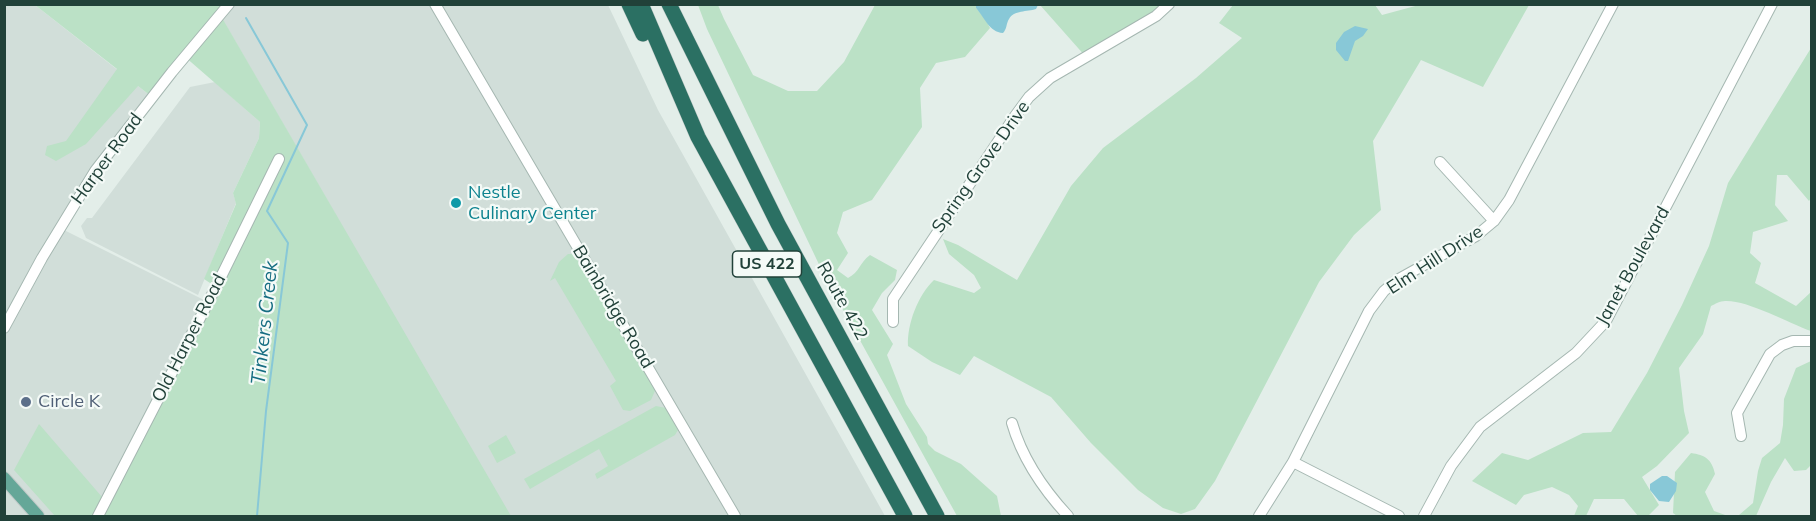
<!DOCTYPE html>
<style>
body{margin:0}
#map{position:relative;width:1816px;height:521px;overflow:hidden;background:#e3eee9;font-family:Mulish,sans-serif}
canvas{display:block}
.frame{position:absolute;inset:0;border:6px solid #214139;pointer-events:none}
</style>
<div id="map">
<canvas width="1816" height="521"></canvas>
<div class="frame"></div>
</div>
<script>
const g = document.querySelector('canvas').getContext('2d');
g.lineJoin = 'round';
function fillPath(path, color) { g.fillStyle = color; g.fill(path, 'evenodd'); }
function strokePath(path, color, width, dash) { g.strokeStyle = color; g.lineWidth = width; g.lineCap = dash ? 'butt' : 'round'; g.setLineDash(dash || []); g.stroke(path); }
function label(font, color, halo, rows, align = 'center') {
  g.font = font + ' Mulish,sans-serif'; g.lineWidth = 4.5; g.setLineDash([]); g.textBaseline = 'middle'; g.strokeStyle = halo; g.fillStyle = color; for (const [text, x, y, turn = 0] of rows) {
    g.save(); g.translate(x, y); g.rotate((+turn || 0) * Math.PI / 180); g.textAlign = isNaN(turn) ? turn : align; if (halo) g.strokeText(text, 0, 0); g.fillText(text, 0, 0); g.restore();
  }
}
const built = new Path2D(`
 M230,4L608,5L658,110L885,516H506L326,198L220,15Z
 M4,5H35L152,97L60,228L208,302L98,516H5Z
 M215,82L260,122L259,138L233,193L236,203L198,295L86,238L81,226L87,218H92L190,87Z`);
const green = new Path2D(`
 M35,5H230L221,16L511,516H98L216,287L204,279L236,204L233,193L259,138L260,122L184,56L152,97L138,86L86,144L56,161L45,155L47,146L66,141L117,69Z
 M698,5H718L724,19L753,75L788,91H817L844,62L875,5H976V8L984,17L990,28L965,57L936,63L920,88L922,127L872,200L843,212L837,233L848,253L837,270L848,278C860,272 859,263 870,255L897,270L895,280L882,293L872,310L893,344L887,355L906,404L927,437L928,444L935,451L961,464L997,496L1001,516H957L825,277L707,29Z
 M1040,5H1169L1086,57Z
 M1233,5H1375L1382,15L1419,5H1529L1483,87L1421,60L1373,141L1381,210L1354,235L1319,282L1215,481L1195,509L1181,514L1163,508L1138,490L1091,443L1051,397L974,356L960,375L932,362L908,346C907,324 918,295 934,280L974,293L981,288L974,275L949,254L943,239L958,245L1017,280L1071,186L1103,148L1196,78L1242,38L1219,23Z
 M1811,48V198L1809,201L1787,175H1777L1775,205L1788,221L1753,232L1750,253L1761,263L1755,283L1796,306L1811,292V331C1788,323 1748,300 1725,301C1720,301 1715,304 1711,306L1703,334L1679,368L1684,411L1689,433L1657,466L1642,477L1659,505L1648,516H1638L1624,499H1594L1586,516H1574L1578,506L1569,495L1552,487L1524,495L1516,505L1472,481L1502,453L1528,460L1583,433L1611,432L1647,373L1682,305L1709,246L1728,183Z
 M568,254H582L658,384L651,400L630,411L623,410L610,386L616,381L555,278L550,281L559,262Z
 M1811,361V465L1806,470L1794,471L1785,458L1771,482L1756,516H1677L1673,513L1675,472L1691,453C1705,455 1712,459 1715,474L1705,492L1714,511L1728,516L1739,515L1753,503L1758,471L1762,458L1780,443L1783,425L1784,399L1796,368Z
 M656,406L666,408L678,430L675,435L597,479L595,474L608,466L599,449L530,489L524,479Z
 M39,424L102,497L92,516H55L14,470Z
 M506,435L516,453L497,463L488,446Z`);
const water = new Path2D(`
 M976,5V4L1038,5L1036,9C1027,12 1014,10 1009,19C1006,24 1007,29 1003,33C989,32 985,18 976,8Z
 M1355,26L1368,29L1363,36L1355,41L1348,61H1345L1336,50V43L1344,32Z
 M1662,476H1667L1677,483L1676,491L1669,502L1659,501L1650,490V484Z`);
const stream = new Path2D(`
 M246,18L307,125L267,211L288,243L266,411L257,516`);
const minor = new Path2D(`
 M435,4L735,516
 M1440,162L1494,221
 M893,322V299L1015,116L1029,97L1050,78L1156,16L1169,4
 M4,328L42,258L95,171L172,72L229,4
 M1012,423C1022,458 1044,490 1068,516
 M1741,436L1737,413L1770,354L1782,345L1793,341H1812
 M1293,462L1399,516
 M98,516L216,287L279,159
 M1259,516L1293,462L1369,311L1384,291L1397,280L1476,236L1494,221L1509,200L1613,4
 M1424,516L1451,466L1480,427L1576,353L1606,321L1772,4`);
const major = new Path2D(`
 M4,478L38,516`);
const highway = new Path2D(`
 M629,4L643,34
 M641,4L698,137L905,516
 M669,4L778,224L937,516`);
const markers = [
 [456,203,6,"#0f9aa8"],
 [26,402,6,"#5c6f8a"]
];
const shields = [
 [767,264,69]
];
const shieldNames = [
 ["US 422",767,264]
];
const streetNames = [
 ["Harper Road",107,159,-54],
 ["Spring Grove Drive",981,167,-55],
 ["Elm Hill Drive",1435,260,-33],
 ["Janet Boulevard",1633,266,-61],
 ["Route 422",842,301,61],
 ["Bainbridge Road",613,307,59],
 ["Old Harper Road",189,338,-63]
];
const cultureNames = [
 ["Nestle",468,193],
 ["Culinary Center",468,214]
];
const serviceNames = [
 ["Circle K",38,402]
];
const waterNames = [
 ["Tinkers Creek",265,323,-84]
];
fillPath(built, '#d1ded9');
fillPath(green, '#bbe1c6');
fillPath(water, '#88c8d7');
strokePath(stream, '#88c8d7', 2);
strokePath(minor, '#a5b7b1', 12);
strokePath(major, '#c1cac8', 14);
strokePath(highway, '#c1cac8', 16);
strokePath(minor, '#fff', 10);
strokePath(major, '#65a798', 12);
strokePath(highway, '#2b7063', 15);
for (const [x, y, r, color] of markers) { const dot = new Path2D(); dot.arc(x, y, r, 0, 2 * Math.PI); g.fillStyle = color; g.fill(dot); strokePath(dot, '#f4faf7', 2); }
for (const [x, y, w] of shields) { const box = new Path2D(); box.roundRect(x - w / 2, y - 13, w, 26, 4.5); g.fillStyle = '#f4faf7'; g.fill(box); strokePath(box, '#214139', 1.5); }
label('bold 16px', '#214139', null, shieldNames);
label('18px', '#214139', '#f4faf7', streetNames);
label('18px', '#0d838f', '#f4faf7', cultureNames, 'left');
label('18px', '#4e5e75', '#f4faf7', serviceNames, 'left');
label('italic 20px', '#166d82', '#f4faf7', waterNames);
</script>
